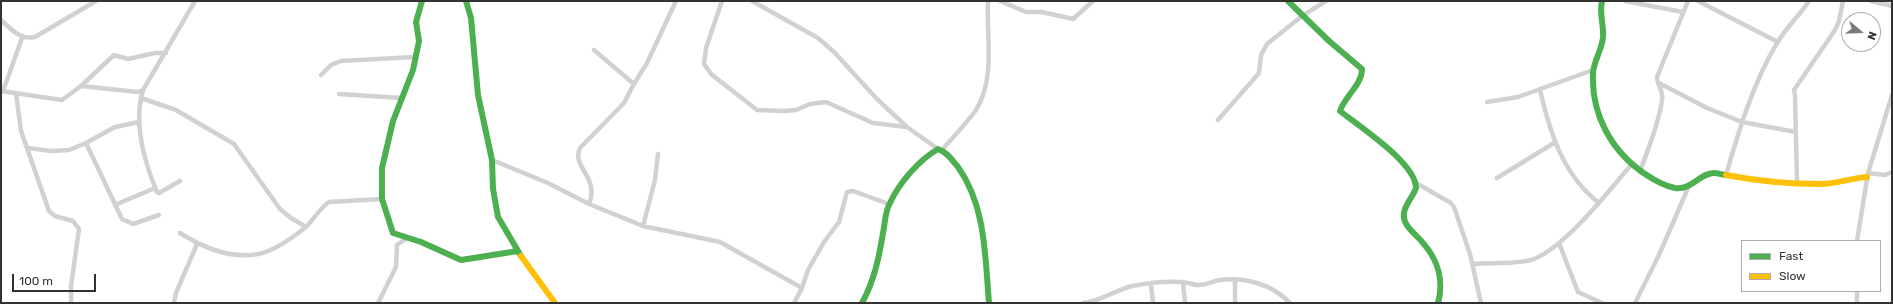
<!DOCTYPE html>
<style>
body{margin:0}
#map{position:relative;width:1893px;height:304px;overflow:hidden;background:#fff;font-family:Rubik,sans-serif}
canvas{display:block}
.frame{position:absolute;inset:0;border:2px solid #323232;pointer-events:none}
.legend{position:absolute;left:1741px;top:240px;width:140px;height:52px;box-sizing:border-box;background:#fff;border:1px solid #adadad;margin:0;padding:5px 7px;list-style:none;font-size:12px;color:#323232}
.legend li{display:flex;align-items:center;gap:8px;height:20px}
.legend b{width:20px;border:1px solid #adadad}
.north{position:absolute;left:1841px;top:12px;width:40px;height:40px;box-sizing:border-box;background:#fff;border:1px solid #adadad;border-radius:50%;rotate:109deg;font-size:11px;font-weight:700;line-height:16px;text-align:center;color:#323232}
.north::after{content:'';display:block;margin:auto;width:14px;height:18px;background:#7a7a7a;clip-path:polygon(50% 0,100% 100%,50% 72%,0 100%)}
.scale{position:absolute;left:12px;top:274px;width:84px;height:18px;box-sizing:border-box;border:2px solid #323232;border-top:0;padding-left:5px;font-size:12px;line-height:14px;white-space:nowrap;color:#323232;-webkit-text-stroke:3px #fff;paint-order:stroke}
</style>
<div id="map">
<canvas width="1893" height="304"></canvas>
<div class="frame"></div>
<ul class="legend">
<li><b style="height:5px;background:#4caf50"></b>Fast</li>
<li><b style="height:5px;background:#ffc107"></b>Slow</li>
</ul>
<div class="north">N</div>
<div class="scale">100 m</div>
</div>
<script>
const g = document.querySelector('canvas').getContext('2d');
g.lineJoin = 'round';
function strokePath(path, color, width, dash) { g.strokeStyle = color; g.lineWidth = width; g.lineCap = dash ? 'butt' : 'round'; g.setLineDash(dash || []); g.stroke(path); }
const street = new Path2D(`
 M722,1L706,48L704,64L711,74L757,110L785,111L796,110L810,104L826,102L873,123L907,127
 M752,1L818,38L834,52L877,99L907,127L938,149
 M1000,1L1026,12H1042L1073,19L1093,1
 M1625,1L1683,12
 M1698,1L1778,42
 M1871,1L1892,6
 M1,20C12,30 20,40 35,37L96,1
 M594,50L634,84L647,63L676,1
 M321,75L331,65L341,61L415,57
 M1659,83L1707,108L1742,122L1796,132
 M81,86L114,55L128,59L155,53H166
 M143,90C133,123 144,161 157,192L159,193L180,181
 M1540,90C1550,133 1563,175 1599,203
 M1,91L62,100L81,86L138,92L143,90L195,1
 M3,91L22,38
 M16,93L21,131L49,211L55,216L73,221L79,229L71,286V303
 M339,94L402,98
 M141,98L176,110L234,144L280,209L291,218L306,227
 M1487,102L1518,97L1593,70
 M1218,120L1259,73L1261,55L1267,44L1302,16L1326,1
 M86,143L122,219L133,224L159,215
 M28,148L51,151L69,150L86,143L115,127L139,122
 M942,150C953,137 966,124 976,110C996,77 986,37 988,1
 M492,160L548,183L589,204L643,226L720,242L802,288
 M1640,172C1648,148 1659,124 1662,100C1664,89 1656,84 1657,77L1688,1
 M1868,173L1885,175L1892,172
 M1726,175C1739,130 1753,83 1777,43C1786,28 1799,16 1809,1
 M1497,178L1554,143
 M1797,181L1795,96L1794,90L1835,30L1839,21L1843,1
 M1416,183L1451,203L1454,207L1470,254L1481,303
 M589,204C600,177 571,167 580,148L624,103L634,84
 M115,205L155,188
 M643,226L655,180L658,154
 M180,233C202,247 231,259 258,254C275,251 293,237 306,227C314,219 320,208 329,202L382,199
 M1857,241L1868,173L1892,95
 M1559,243L1578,292L1602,303
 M1473,264C1489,262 1520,265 1534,259C1566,246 1608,192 1631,165
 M1235,279V303
 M1183,282L1185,303
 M1151,284L1153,303
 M174,303L176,293L197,244
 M378,303L396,267L397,245L407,238
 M794,303L802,288L808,270L824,242L839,222L847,192L853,191L889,204
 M1083,303C1101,301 1116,290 1132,286C1148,283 1165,281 1181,282C1187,282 1193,285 1199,285C1206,285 1213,281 1220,280C1245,277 1272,284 1290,303
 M1635,303L1659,255L1688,188
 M1857,303V291`);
const fast = new Path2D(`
 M422,1L416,22L419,41L413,70L393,121L382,168V199L393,233L421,242L461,260L518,251
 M466,1L471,18L478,95L492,160L493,189L498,217L521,256
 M1288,1L1329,41L1362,69C1362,85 1345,96 1340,111C1360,127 1416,163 1416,188C1413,197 1405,204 1404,213C1402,226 1416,234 1423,243C1438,260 1444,281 1438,303
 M1602,1C1599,14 1604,25 1603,37C1602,50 1594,60 1593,73C1591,114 1611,151 1645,174C1654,180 1664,186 1675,188C1692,190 1700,173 1714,173C1718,173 1723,175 1726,175
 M862,303C874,281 879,258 883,233C885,224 885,211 890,203C899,183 919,160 938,149C947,152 952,160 958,167C986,206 985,257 989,303`);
const slow = new Path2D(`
 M1726,175C1757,181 1790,184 1821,184C1836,184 1852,178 1867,177
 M521,256L555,303`);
strokePath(street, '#d1d1d1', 4.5);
strokePath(fast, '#4caf50', 6);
strokePath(slow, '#ffc107', 6);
</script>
